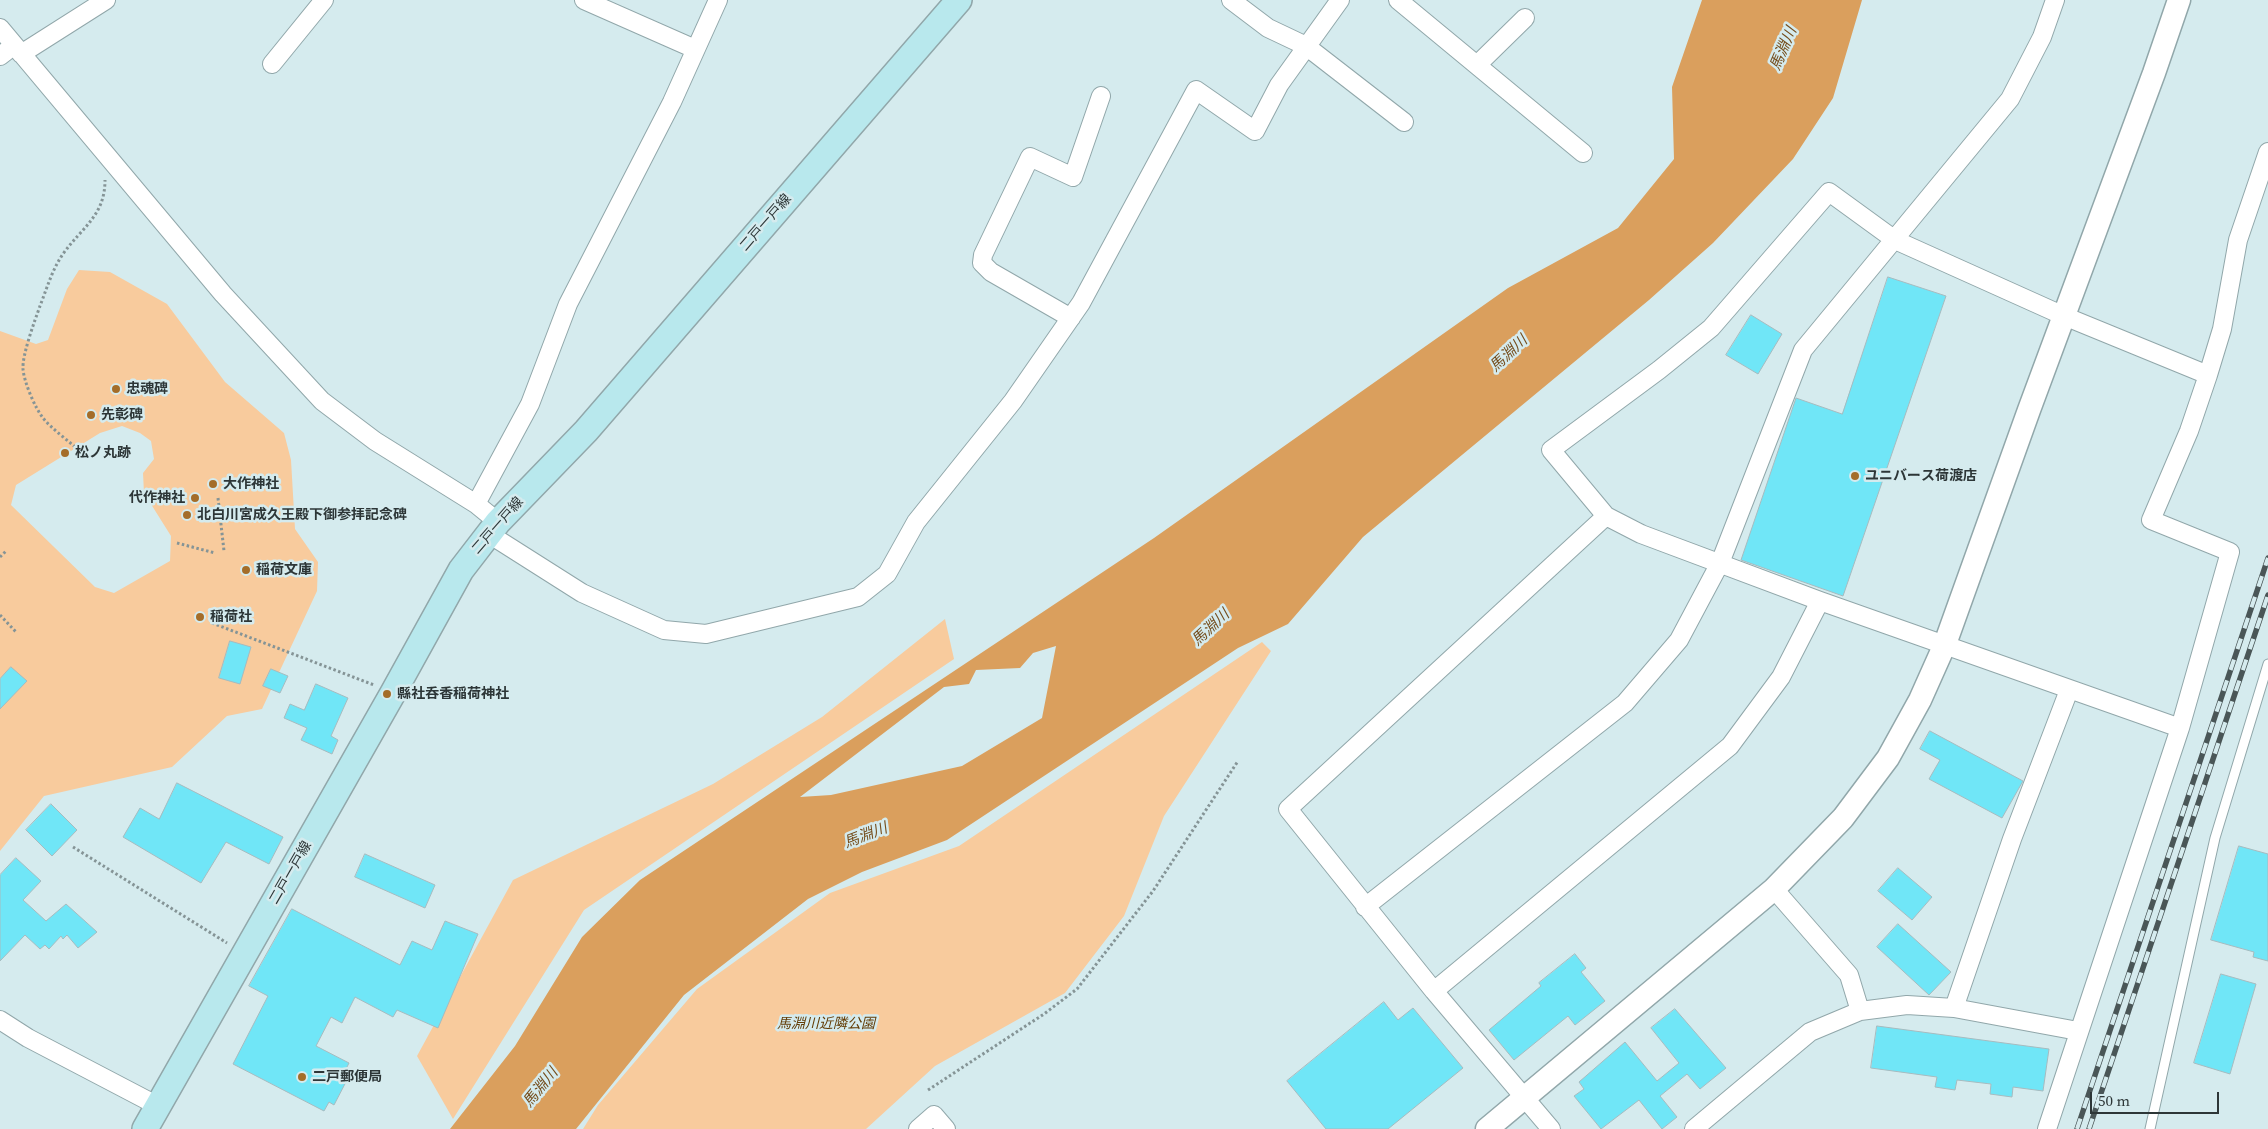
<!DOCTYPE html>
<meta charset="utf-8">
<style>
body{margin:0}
#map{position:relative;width:2268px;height:1129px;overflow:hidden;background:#d5ebee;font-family:"Source Serif 4",serif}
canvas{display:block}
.scale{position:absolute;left:2090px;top:1092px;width:129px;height:22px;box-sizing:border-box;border:2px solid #2d3637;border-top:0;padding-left:6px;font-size:15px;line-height:18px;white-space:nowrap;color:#2d3637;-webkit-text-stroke:4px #d5ebee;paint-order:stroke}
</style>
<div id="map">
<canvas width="2268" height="1129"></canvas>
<div class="scale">50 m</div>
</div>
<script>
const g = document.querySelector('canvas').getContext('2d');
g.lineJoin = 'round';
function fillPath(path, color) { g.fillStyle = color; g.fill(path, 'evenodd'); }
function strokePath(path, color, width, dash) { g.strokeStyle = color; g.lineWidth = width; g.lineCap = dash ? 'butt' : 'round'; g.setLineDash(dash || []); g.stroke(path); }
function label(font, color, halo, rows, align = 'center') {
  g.font = font + ' "Source Serif 4","Noto Sans JP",serif'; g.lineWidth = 5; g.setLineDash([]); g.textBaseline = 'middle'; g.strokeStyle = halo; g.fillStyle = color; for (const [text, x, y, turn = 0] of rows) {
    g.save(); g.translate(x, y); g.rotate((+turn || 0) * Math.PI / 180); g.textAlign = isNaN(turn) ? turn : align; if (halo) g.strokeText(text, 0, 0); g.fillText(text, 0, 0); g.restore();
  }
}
const green = new Path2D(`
 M79,270L110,272L167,304L225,382L284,433L291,460L295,529L318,562L317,591L262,709L227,716L172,767L44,796L0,851V331L36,344L48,340L67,289ZM122,426L140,433L151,441L154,459L143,473L144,493L171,536L170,561L114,593L95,587L11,505L16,485L100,433Z
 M945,619L954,659L584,910L453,1119L417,1056L513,880L713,784L822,717Z
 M1262,642L1271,651L1164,816L1124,916L1065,993L935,1066L866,1129H583L598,1105L697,989L830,893L959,846Z`);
const water = new Path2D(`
 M1702,0H1862L1833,98L1793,159L1713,243L1649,300L1363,537L1288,624L1238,648L947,840L862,872L808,899L684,995L576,1129H450L515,1046L582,937L640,880L1154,538L1508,288L1618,228L1674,159L1672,87ZM1056,646L1042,718L962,766L831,795L800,797L944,687L969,684L976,670L1020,668L1033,653Z`);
const building = new Path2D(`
 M1888,277L1946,296L1843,596L1741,560L1796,398L1842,414Z
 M1751,315L1782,334L1758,374L1726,355Z
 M230,641L251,647L240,684L219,678Z
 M11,667L27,681L0,709V679Z
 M271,669L288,676L280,693L263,686Z
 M316,684L348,698L331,736L338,740L332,754L301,740L307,728L284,718L290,704L304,710Z
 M1930,731L2023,781L2002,818L1929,779L1940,760L1920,749Z
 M177,783L283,837L269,864L226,842L201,883L123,837L140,808L159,819Z
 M51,804L77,830L52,856L26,830Z
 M2239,846L2268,854V961L2253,957L2254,952L2211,940Z
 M365,854L435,885L425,908L355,877Z
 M16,858L41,881L23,900L46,921L66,904L97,932L78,948L67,935L63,939L61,936L49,949L45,945L40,949L25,935L0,961V875Z
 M1898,868L1932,897L1912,920L1878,891Z
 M292,909L400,965L412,941L432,950L445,921L478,934L438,1028L397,1010L393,1017L355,997L342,1023L331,1017L316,1046L349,1063L343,1075L348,1078L334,1105L329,1102L324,1111L233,1064L268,996L249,986Z
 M1898,924L1951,972L1929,995L1877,947Z
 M1575,954L1586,968L1581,972L1605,1001L1575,1025L1568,1016L1514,1060L1489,1030L1541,986L1539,983Z
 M2221,974L2256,984L2230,1074L2194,1063Z
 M1384,1002L1398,1020L1413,1008L1463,1068L1388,1129H1326L1287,1081Z
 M1675,1009L1726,1068L1700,1089L1687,1074L1660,1096L1677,1117L1662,1129L1639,1100L1601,1129L1574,1096L1584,1089L1579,1082L1625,1042L1657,1081L1679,1063L1651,1028Z
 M1877,1026L2049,1049L2043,1091L2013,1087L2012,1097L1990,1094L1991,1084L1957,1080L1955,1090L1935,1087L1937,1077L1871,1068Z`);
const path = new Path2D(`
 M75,447C65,438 52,429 43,418C35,408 24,382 23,369C22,355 35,320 40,306C47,288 52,270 63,254C82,227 105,216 105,180
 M218,498L224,551
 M177,543L215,553
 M0,557L7,550
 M0,615L16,632
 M212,623L374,685
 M73,847L227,943
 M928,1090L1044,1014L1077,989L1153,891L1238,761`);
const service = new Path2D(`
 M2150,1129L2215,838L2268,664`);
const minor = new Path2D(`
 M584,0L695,49
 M1231,0L1268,28L1306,46L1404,122
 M1398,0L1583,153
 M0,28L223,294L322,401L375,441L476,504L498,522
 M21,54L106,0
 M0,56L13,46
 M272,64L324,0
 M1477,65L1525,18
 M1071,318L991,272L982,263L983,255L1030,157L1073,177L1101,96
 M476,504L530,404L568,304L672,102L718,0
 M489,534L582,593L664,630L706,634L858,597L887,574L916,522L1013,401L1081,303L1196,90L1255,131L1279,85L1340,0
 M2180,728L1820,601L1641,534L1606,516L1551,450L1659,370L1711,328L1829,192L1895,240L2064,316L2208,375
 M1774,889L1849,975L1860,1011
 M1365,907L1625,703L1679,640L1720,563L1803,350L2010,99L2042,37L2055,0
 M1434,991L1730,746L1781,677L1820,601
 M1954,1008L2012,839L2069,690
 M0,1020L28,1038L158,1106
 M918,1129L934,1115L946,1129
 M1551,1129L1434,991L1288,809L1606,516
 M1694,1129L1810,1032L1860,1011L1907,1005L1954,1008L2078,1031
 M2047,1129L2180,728L2230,552L2151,520L2189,431L2208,375L2222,329L2238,240L2268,152`);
const tertiary = new Path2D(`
 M1487,1129L1774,889L1843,818L1888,758L1920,700L1945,644L2029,410L2154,73L2179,0`);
const secondary = new Path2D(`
 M145,1129L393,693L461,570L498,522L586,431L959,0`);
const rail = new Path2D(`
 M2077,1129L2268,558
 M2089,1129L2268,595`);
const markers = [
 [116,389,5,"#a46d29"],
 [91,415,5,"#a46d29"],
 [65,453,5,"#a46d29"],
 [1855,476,5,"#a46d29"],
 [213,484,5,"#a46d29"],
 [195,498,5,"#a46d29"],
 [187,515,5,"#a46d29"],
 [246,570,5,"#a46d29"],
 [200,617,5,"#a46d29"],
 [387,694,5,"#a46d29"],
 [302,1077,5,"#a46d29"]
];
const streetNames = [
 ["二戸一戸線",766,223,-49],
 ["二戸一戸線",498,526,-49],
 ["二戸一戸線",291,873,-60]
];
const poiNames = [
 ["忠魂碑",126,389],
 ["先彰碑",101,415],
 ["松ノ丸跡",75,453],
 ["ユニバース荷渡店",1865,476],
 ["大作神社",223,484],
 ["代作神社",185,498,"right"],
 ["北白川宮成久王殿下御参拝記念碑",197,515],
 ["稲荷文庫",256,570],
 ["稲荷社",210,617],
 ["縣社呑香稲荷神社",397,694],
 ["二戸郵便局",312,1077]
];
const parkNames = [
 ["馬淵川近隣公園",826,1024]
];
const waterNames = [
 ["馬淵川",1784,49,-67],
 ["馬淵川",1509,354,-43],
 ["馬淵川",1211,628,-43],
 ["馬淵川",866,836,-21],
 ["馬淵川",541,1088,-51]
];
fillPath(green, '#f8cb9d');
fillPath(water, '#da9f5d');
fillPath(building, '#70e6f7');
strokePath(building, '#a6bbbf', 1);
strokePath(service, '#91a7aa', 11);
strokePath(minor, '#91a7aa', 20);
strokePath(tertiary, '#91a7aa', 25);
strokePath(secondary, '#91a7aa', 28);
strokePath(path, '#859496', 3, [2.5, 2.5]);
strokePath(service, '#fff', 9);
strokePath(minor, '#fff', 18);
strokePath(tertiary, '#fff', 22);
strokePath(secondary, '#b8e8ed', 25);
strokePath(rail, '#4a5657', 5.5);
strokePath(rail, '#d5ebee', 4, [11]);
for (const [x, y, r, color] of markers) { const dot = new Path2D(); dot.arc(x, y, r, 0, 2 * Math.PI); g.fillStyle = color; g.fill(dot); strokePath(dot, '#d5ebee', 2); }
label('14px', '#2d3637', '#d5ebee', streetNames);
label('bold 14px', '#2d3637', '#d5ebee', poiNames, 'left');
label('italic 14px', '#623b04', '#d5ebee', parkNames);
label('italic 15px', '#754d1c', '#d5ebee', waterNames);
</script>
